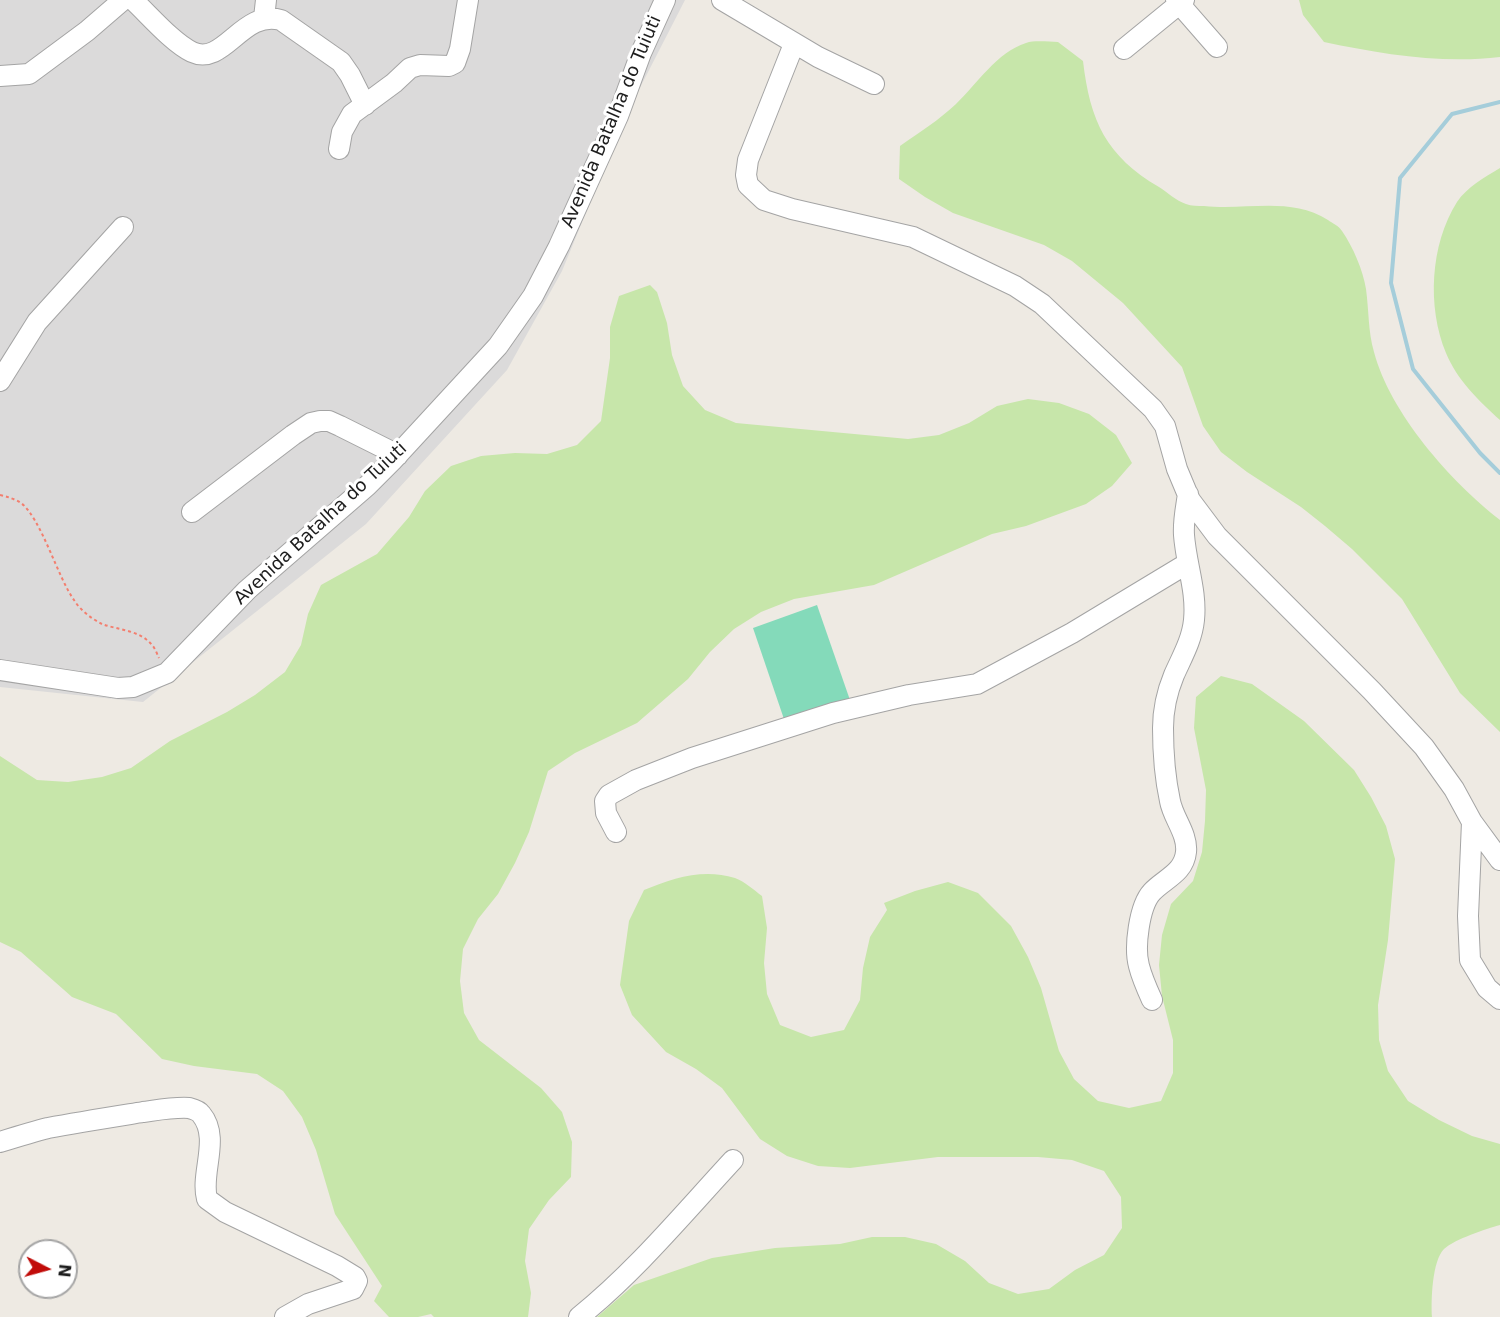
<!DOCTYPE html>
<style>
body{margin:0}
#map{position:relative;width:1500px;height:1317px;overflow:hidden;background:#eeeae3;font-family:"DejaVu Sans",sans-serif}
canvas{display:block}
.north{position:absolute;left:18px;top:1239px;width:60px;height:60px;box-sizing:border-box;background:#fff;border:2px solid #a5a5a5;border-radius:50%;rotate:96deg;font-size:16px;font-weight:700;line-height:24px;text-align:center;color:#1d1d1d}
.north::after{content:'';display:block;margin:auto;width:21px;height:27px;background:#c10c09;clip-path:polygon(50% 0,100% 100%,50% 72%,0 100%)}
</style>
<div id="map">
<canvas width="1500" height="1317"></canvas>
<div class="north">N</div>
</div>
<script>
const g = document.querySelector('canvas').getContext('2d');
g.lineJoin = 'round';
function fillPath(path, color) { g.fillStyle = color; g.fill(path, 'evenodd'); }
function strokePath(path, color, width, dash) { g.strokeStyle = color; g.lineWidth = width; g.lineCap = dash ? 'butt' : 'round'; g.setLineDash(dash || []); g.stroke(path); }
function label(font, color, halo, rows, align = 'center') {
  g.font = font + ' "DejaVu Sans",sans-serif'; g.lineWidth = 6; g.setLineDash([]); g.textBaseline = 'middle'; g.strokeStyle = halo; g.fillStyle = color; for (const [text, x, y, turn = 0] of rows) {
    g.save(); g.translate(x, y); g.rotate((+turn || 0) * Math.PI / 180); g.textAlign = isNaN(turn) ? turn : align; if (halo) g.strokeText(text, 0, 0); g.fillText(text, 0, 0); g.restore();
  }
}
const residential = new Path2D(`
 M0,0H685L627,113L562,271L507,370L366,524L143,702L0,687Z`);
const grass = new Path2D(`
 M1299,0H1500V57C1442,64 1381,54 1324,42L1303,15Z
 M1058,42L1083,61C1090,121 1106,156 1159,187C1167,192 1176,201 1186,204C1191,206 1198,206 1204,206C1245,211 1290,196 1328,220C1332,223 1339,226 1342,231C1353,247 1363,270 1366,289C1369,311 1368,331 1374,352C1390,413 1451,482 1500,520V732L1460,693L1402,599L1352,549L1325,526L1301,507L1247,472L1221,452L1203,426L1182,367L1123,303L1072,261L1044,245L953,213L925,197L899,179L900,146C920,132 939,120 956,104C977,84 997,52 1026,43C1035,40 1049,42 1058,42Z
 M1500,168V420C1479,401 1457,380 1446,353C1427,307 1430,245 1457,202C1467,187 1485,177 1500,168Z
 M650,285L657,292L667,323L672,355L683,386L705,410L736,423L908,439L939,435L969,423L997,406L1028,399L1059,403L1089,414L1116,435L1132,463L1112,486L1086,504L1026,526L992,534L874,585L794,599L761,612L734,629L710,652L688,679L637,723L575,753L548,771L529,832L515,863L498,894L478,919L463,949L460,981L464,1013L479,1040L541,1088L562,1112L572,1142L571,1177L549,1200L529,1229L525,1261L531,1293L528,1317H434L431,1314L418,1317H389L374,1301L382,1286L335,1214L316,1150L302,1117L283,1091L257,1074L194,1066L162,1059L116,1014L72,997L21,952L0,942V756L37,780L68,782L102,777L131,768L170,741L227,712L255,695L285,672L301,645L308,614L321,585L377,554L409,517L425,491L451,466L481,456L515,453L547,454L577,445L601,421L610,358V327L619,296Z
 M1221,676L1252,684L1304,721L1354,770L1371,797L1386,826L1395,859L1388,940L1378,1005L1379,1040L1388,1071L1408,1101L1439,1120L1472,1136L1500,1144V1225C1486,1229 1455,1239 1444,1249C1432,1261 1431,1301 1432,1317H597L634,1285L712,1258L775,1248L840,1244L872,1237H905L936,1244L965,1261L989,1283L1018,1294L1049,1289L1075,1270L1104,1255L1122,1228L1121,1197L1104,1171L1072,1160L1038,1157H938L850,1168L818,1166L787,1156L760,1139L722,1088L696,1069L666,1052L632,1015L620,985L629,921L644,890C673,878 703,868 735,878C744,881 754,890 762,896L767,928L764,963L767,994L780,1025L811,1037L844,1030L860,1000L863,968L870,937L887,910L884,903L915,891L948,882L978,893L1011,926L1028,957L1041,988L1059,1051L1074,1079L1098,1101L1129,1108L1161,1101L1173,1073V1040L1162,996L1159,965L1162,935L1171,904L1193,881L1202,852L1205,821L1206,790L1194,728L1196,697Z`);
const pitch = new Path2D(`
 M817,605L851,703L786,725L753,628Z`);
const stream = new Path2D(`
 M1500,102L1452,114L1400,178L1391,283L1413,369L1480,453L1500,473`);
const path = new Path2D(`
 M0,495C8,497 15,499 21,503C41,518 58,578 74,600C80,610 92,619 102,624C118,630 140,630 152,645C155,648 157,654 159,658`);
const minor = new Path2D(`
 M133,0C149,15 173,43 192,52C224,67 242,9 281,20L341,62L350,75L365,105
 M722,0L818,57L874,84
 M1176,0L1217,47
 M264,18L266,0
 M794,44L748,160L746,175L748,185L764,200L792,209L913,237L1015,286L1042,304L1153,409L1165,426L1177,469L1190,500L1217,536L1372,691L1424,747L1454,789L1472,822L1500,860
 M1124,49L1184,0
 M0,76L29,74L87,31L123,0
 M339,149L342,132L352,114L394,83L410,68L420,65L449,66L455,63L460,49L468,0
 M0,381L37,322L123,227
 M192,512L293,435L311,423L320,421H329L340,426L398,455
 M0,670L118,688L133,687L167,673L247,590L367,486L392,461L498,346L533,296L559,246L618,116L641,53L665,0
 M1472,822L1468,916L1470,960L1487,988L1500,999
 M616,832L606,813L605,801L609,795L636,780L692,758L833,713L909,695L977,684L1072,633L1188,563
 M1152,1000C1147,989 1142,978 1139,966C1134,948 1139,906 1152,892C1164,879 1184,873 1186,852C1188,834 1173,818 1170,801C1165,778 1163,751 1163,728C1163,710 1167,692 1174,675C1182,657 1192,640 1194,620C1197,591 1186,564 1184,535C1183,521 1186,508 1188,494
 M0,1142C16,1137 32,1132 48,1128C80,1122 112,1117 143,1112C158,1110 174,1107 189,1108C193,1109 199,1111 201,1114C221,1138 200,1173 207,1199L225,1212L337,1266L355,1277L357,1281L353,1289L308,1304L285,1317
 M579,1317C636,1271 683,1214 733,1160`);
const streetNames = [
 ["Avenida Batalha do Tuiuti",612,122,-67],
 ["Avenida Batalha do Tuiuti",321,524,-43]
];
fillPath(residential, '#dbdada');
fillPath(grass, '#c7e6aa');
fillPath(pitch, '#84daba');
strokePath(stream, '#a5cdda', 4);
strokePath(minor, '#a4a4a4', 22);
strokePath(path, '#f37e6e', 2, [3, 3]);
strokePath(minor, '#fff', 20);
label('18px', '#1d1d1d', '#fff', streetNames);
</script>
